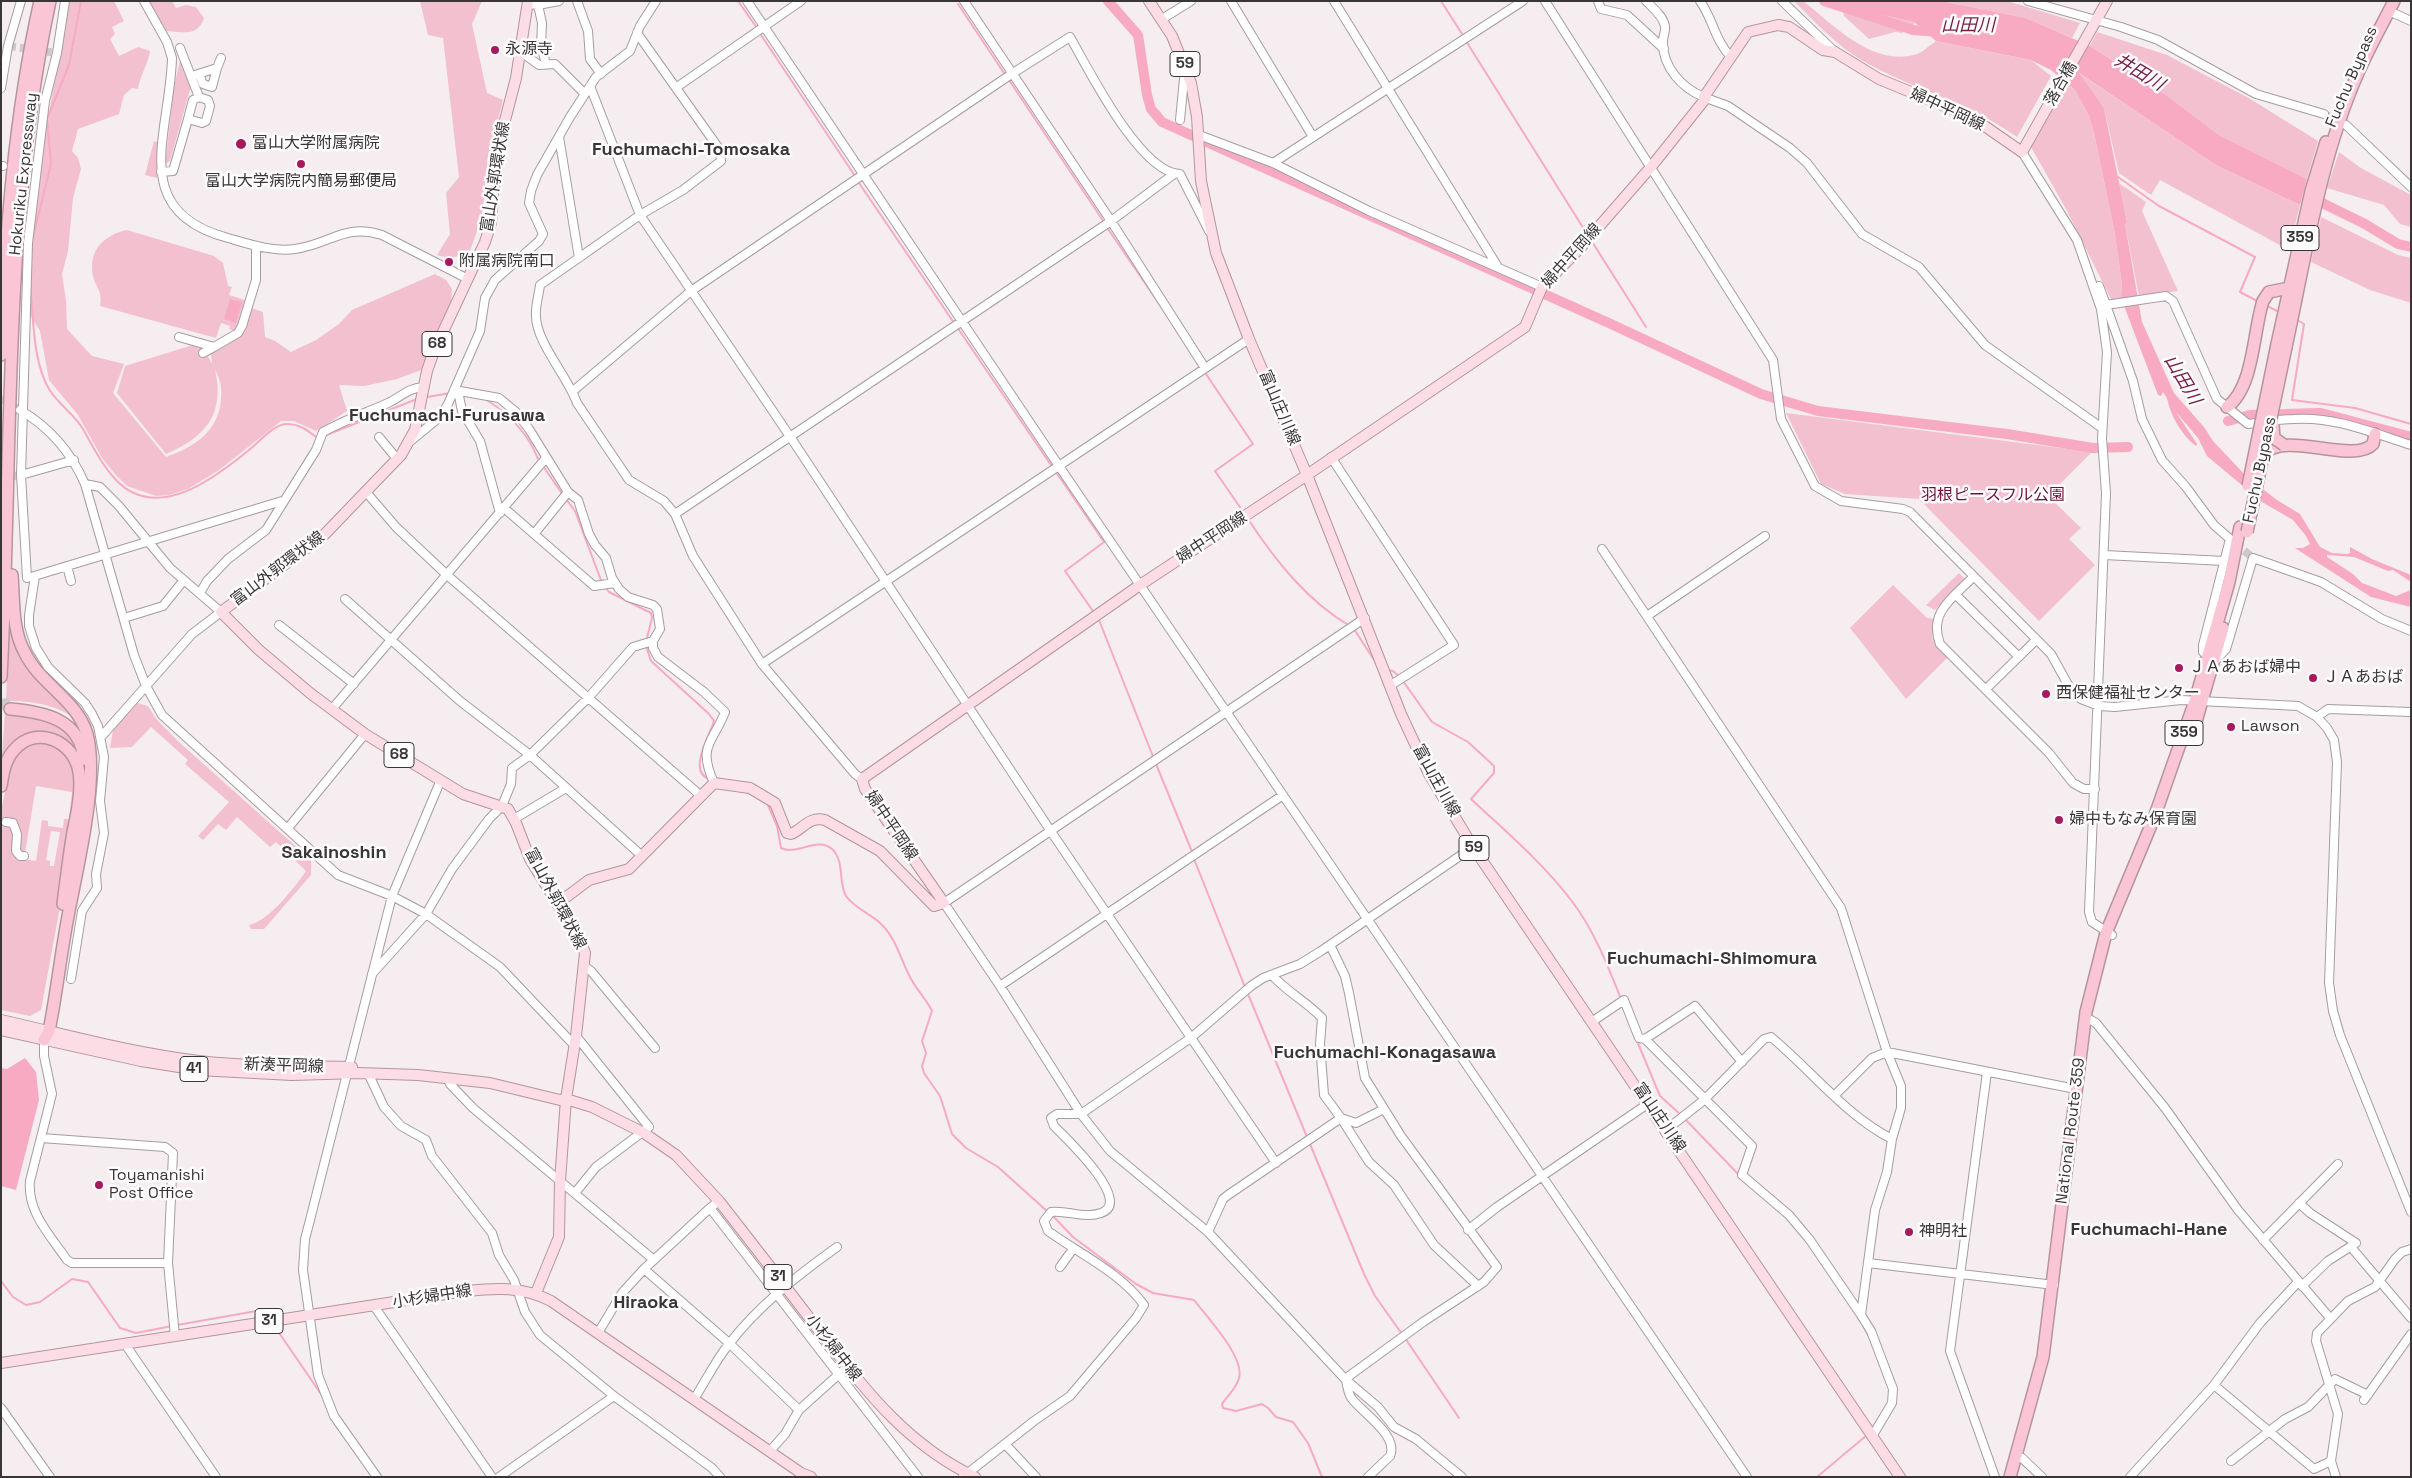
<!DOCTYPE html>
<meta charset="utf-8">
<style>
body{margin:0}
#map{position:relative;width:2412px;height:1478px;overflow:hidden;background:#f5edef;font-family:"Space Grotesk",sans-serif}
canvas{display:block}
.frame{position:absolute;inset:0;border:2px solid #393637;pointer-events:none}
</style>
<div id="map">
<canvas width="2412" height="1478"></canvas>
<div class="frame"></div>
</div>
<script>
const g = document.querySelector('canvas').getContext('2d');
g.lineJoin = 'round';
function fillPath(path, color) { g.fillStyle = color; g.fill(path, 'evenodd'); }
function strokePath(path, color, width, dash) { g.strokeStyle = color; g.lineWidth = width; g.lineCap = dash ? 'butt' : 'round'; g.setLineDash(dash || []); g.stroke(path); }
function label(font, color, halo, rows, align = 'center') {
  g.font = font + ' "Space Grotesk","Noto Sans JP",sans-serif'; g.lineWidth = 5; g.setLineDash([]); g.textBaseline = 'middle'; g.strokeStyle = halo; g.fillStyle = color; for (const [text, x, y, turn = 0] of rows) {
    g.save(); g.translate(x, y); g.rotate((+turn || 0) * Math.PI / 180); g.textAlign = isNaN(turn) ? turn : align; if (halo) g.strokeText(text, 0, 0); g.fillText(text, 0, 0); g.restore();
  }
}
const green = new Path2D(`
 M69,1H114L124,21L112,27L115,34L110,39L119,56L138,47L150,51C148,65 140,75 138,89L132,88L124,95L119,114L78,129L72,151L78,158L81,169L73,198L68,251L62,274L66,301L67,329L92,356L124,364L113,393L166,457C194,447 218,432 221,400C222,388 221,380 215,370C225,414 206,437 166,454L117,393L125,366L196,344L205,351L212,364L211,354C235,341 244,336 251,308L263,312L265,337L275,341L291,352L316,340L339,324L352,310L435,274L446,280L452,289L451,304L421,370L397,379L364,386L339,385L347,411L316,431L294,421H281L219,470L188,489L169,495L156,496L127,486L115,474L102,458L78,415L49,380L40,331L29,313L31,253L44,141Z
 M146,1H172L176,8L186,5L196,7L204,18C198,37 183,32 166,31Z
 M420,1H482L472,24L487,93L503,100L488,161L482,217L469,254L449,258L437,255L450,234L446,193L459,177L443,38L428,35Z
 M1794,1H1803C1834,25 1873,68 1917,54C1923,52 1930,45 1936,41L2031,60L2051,76L2017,137C1969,102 1914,90 1863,61C1836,45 1816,23 1794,1Z
 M1941,1H2007L2080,23L2072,38L2026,18Z
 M1843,11L1878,14L1914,22V24L1902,33L1895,32L1869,39L1844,16Z
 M2097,32L2167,55L2247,97L2318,141L2307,179L2219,135L2166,95L2090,46Z
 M180,60L191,86L170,161L165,164L174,87Z
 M2077,72L2216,165L2300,205L2289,250L2160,180L2151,195L2119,173L2104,108Z
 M2067,84L2075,90L2089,116L2094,133L2115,234L2122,285L2121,298L2112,301L2066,209L2031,147Z
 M154,141L160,143L157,178L145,175Z
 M2339,152L2361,168L2411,195V227L2400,224L2384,205L2327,188Z
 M2119,183L2146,202L2142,211L2178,291L2139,296L2125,224L2127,221Z
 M2321,217L2398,255L2411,258V303L2370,290L2311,262Z
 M127,230L214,256L223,263L228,286L232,287L229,295L245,300L235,331L229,329L230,326L221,323L216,338L100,306C103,290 96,289 93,276C88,250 104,235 127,230Z
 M1786,413L2092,452L2048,496L2081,528L2069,539L2095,565L2039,621L1919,499L1845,494L1821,484Z
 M1959,573L1966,580L1935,610L1926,605Z
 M1893,585L1927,618L1934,619C1929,640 1933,643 1948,657L1906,699L1850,628Z
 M10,613L15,637L75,718C53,704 32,701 6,701Z
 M137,703L148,706L157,720L180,743L311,860V875L264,929H251L249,925C268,922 295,887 306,871L276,842L270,847L237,817L226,830L218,824L203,840L198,836L229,802L185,764L188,760L151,727L132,747L110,748L113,730Z
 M5,713C40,717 62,717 79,751L76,752L34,734L1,769Z
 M42,742C69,750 73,758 75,786L58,887L60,907L41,1010L30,1016L1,1010V811L11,763L23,748ZM36,786L72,792L69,819H64L63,828L48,826V821L42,820L36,861L24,859ZM51,831L60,832L54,866H50V861L46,860Z`);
const water = new Path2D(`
 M1841,1H1941L2026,18L2090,46L2166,95L2219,135L2307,179L2300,205L2216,165L2079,73L2104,108L2127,222L2125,224L2142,322L2174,393L2204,427L2213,441L2246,476L2277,500L2300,514L2320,547L2332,553L2347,554L2350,553V547L2372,559L2411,575V582L2393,570L2388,571L2354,557L2327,555V557L2353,574L2362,583L2396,596L2411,590V607L2371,597L2295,548H2303L2310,544L2306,536L2293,520L2262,502L2207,456L2198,438L2176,412L2197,444L2196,446C2187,440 2176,424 2172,414C2168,406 2169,399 2163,392L2161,396L2158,395L2121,298L2122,285L2115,234L2094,133L2089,116L2075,90L2051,70L2031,60L1936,41L1914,22L1878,14L1843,11Z
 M230,299L242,302L236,323L224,319Z
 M25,1058L36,1072L39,1100L16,1190L1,1186V1068L7,1069Z`);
const stream = new Path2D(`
 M738,1L757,28
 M1441,1L1464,37
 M958,4L1006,76
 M759,32L855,176
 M1466,41L1587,234
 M1009,80L1104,222
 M2118,177L2159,206L2255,257L2240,292L2259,302
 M857,180L954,323
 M1106,226L1175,327
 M1591,240L1646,327
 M32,241L51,164L47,119L69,65L81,1
 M30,285C34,318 32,360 49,389C58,404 74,414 83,429C93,447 102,465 116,480C157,523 215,478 249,450C259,442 273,425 286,424C298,423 307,430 316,437H320
 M2265,305L2279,312
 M2297,320L2304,324L2292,400L2355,408L2411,424
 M957,327L1053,468
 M1204,371L1253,444L1215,471L1244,513
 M427,397L451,393
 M483,398C501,408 518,424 529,441C534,448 536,456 540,462
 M324,436L417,399
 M543,466L563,495
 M1056,472L1104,542L1065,571L1095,614
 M566,499L575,511L602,583
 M1248,519C1275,560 1307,601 1350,626
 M605,587L609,592L651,613L652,618L646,642
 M1099,620L1154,759
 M1354,629L1376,663
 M646,646L651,661L709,714L714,721C711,733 686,773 710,779
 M1387,670L1393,671L1400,677
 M1403,681L1432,722L1468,742L1494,766V773L1471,799C1505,831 1542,862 1571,900C1593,928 1608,966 1621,999
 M1156,764L1193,854
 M767,803L777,826L781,848C797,856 817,836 832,849C845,861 838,883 846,896C855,909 872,914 882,925C897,940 901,961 911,979C917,990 926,999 932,1011L922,1041L926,1053L922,1066L924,1073L940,1096L952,1134L966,1148L998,1167L1048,1212
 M1194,859L1245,987
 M1248,994L1307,1137
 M1637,1041L1660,1096L1681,1115
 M1684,1118L1740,1176
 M1310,1144L1364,1274L1375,1296L1402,1334
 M1052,1215L1073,1237L1136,1284L1153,1293L1194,1300C1207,1317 1245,1357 1239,1378C1237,1388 1227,1396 1222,1404L1223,1408L1236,1411L1262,1404L1268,1408L1276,1417L1293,1422L1308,1443L1322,1477
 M1,1281L13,1297L26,1305L40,1302L72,1279L88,1282L120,1328L136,1333L172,1326
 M273,1324L323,1397
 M177,1325L262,1310L269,1318
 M1863,1325L1871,1341
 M1405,1338L1459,1418
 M1878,1359L1885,1378
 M1871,1429L1880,1417
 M1817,1477L1867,1435`);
const river = new Path2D(`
 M1108,1L1138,35L1147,95L1151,109L1162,122L1611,324L1761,394L1818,411L2007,434L2093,448L2128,447
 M1824,1L1913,30L1938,32
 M2310,197L2365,224L2398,244L2411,247
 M2228,421L2250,415L2321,413L2411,437`);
const minorTunnel = new Path2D(`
 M8,46L57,53
 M2324,114L2342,123
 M1,398L18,409
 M1,478L21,475
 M2235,543L2253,558`);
const highwayTunnel = new Path2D(`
 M1,704H10`);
const minor = new Path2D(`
 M144,1L167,42L172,58C170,134 127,211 228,238C249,244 272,252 295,249C331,244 344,223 382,235L468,279
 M577,1L588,31L590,59L601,74
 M747,1L1059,466L1747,1477
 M964,1L1111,221L1205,368
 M1231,1L1313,137
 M1334,1L1498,267
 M1545,1L1773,360L1781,419L1815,486L1841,501L1903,509L1910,512L2051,654L2071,690L2081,699L2099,706L2115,707L2181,700L2298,706L2317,717L2327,728L2334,740L2337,762L2329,983L2333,1011L2340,1035L2411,1212
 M1598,1L1601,9L1627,15L1664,49
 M1646,1C1653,8 1663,16 1665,26C1666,31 1663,36 1663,41C1662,66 1681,88 1704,97
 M1700,1C1713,19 1715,41 1731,57
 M1782,1L1835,52
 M2028,1L2121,27L2158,40L2256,94L2324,114
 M528,4L538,5L559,1
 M538,5L542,23L541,46L546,64
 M2389,11L2411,21
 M1162,19L1191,1
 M637,33L720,150L721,161L683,190L640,215L540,285C539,295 535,306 536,316C536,342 568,377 577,403L629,480L664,501L675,514L693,556L762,664L855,774L862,779
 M180,48L199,97L193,100L188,119L202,123L206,121L210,106L208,100L199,97
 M521,52L539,65L555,64L585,94
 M199,74L203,84L212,87L217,68
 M195,75L217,68L221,58
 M590,86L640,215L791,438L1050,830L1276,1163
 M677,87L801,1
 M1,88L8,46L21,1
 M1706,98L1728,106L1790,148L1807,163L1862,234L1919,267L1985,345L2102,428
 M1180,120L1185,69
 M2346,125L2411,187
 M1199,135L1273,163L1369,211L1542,287
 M559,137L579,258
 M2022,152L2077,240L2101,309L2107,352L2102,438L2106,493L2089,912L2092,922L2112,935
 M1273,163L1523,1
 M1,166H3
 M161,172L173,171L188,119
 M2099,286L2106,305L2166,296L2173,301L2217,399L2248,424C2264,422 2279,419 2294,419C2335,416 2373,433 2411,445
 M2106,305L2133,381L2142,419L2162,460L2186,487L2214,525L2230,539L2203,645V652L2207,656
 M179,337L214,347L203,353
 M214,347L238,333L242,326L256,280V246
 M454,390L499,398L516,412L529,429L568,492L578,500L589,534L595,545L606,558L612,578L619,589L628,597L653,605L657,609L660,629L653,641V648L658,657L704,692L725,712C713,743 697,745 714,783
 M454,390L459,396L462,411L480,441L500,513
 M573,391L691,291L1013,73L1070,37C1089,70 1140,173 1180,174L1209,231
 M20,410C51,428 71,452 85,484L100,487L119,506L170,568L221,612L192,634L101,737
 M379,437L397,459
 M412,440L441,416L448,404L480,331L485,298L495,280L539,241L543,234L529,203L531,191L537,175L570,117L596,77L630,51L640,26L656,1
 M1331,457L1454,645L1391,685
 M21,475L74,460
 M85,484L134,655L146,686L162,715L338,875L392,896L426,914L500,967L575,1046
 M366,492L396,527L447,575L700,795
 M504,508L594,586L615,583
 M675,514L1111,221L1174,174
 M534,534L568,492
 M1602,549L1841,908L1887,1052L1901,1086V1108L1892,1139L1887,1172L1875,1210L1861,1315L1871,1331L1893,1389L1892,1403L1873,1435
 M2104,555L2225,561
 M67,566L71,581
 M35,576L29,615V626L36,648L48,667L85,703L92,714L98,726L104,757L100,801L104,833L96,874L97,888L82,911L71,979
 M31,577L282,501
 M1973,577C1953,598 1928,612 1940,644L2049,753L2073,783L2084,789H2095
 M27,578L21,475L28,243L45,101L57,53L65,1
 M200,593L207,581L228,559L266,530L316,450L323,432C344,420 366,413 388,403C401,397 408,388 423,387
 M1956,595L2019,657
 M345,599L460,701L530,755L642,856
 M1647,616L1765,536
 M124,618L163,606L184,580
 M1365,618L944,903L1000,986L1081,1114L1110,1151L1208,1232L1345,1379L1378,1407L1394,1427L1416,1439L1462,1477
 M279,625L354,684
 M2216,660L2226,649L2253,558L2321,582L2382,619L2411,631
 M762,664L1249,339
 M1986,689L2036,640
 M332,709L546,458
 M2317,717L2328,709L2411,712
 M514,819L566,788
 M6,822L13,823L17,834L16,851L20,856H24
 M288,828L365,734
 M1330,945L1345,976L1349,993L1365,1078L1401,1136L1497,1267L1484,1282L1423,1322L1345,1379
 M584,966L591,971L655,1048
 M372,974L426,914L452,869L489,819L502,806L511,784L512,768L530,755L589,697L633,647L653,641
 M1272,975C1287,992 1307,1002 1322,1018L1320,1044L1324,1095L1341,1118L1369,1162L1394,1185L1434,1245L1478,1286
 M1000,986L1283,795
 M2091,1020L2096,1023L2165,1108L2238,1210L2330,1318
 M1593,1021L1624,1000L1639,1038L1645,1039L1695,1006L1742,1062
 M1645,1039L1752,1146L1742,1175L1789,1215L1810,1240L1861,1315
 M44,1040V1056L52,1094L30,1181C27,1212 50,1235 67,1260L72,1263H168
 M1987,1072L1950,1351L1995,1477
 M368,1073L384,1107L401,1126L426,1140L432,1156L492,1233L499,1255L514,1280L525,1312L540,1335L614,1396L712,1468L720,1477
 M448,1078L450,1084L473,1108L654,1260
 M1834,1096L1872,1058L1887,1052L2076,1089
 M1666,1130L1704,1100L1764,1039L1771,1037C1812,1071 1845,1115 1892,1139
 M41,1138L165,1147L173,1153L168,1263L175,1336
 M575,1193L596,1167L649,1127L576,1036
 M719,1201L710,1208L918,1477
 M2299,1203L2310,1213L2356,1243L2328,1261L2302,1286
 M1468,1230L1497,1207L1649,1103
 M1208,1232L1223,1199L1228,1195L1341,1118L1356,1123L1384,1109
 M2263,1240L2338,1164
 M2351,1247L2411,1318
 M1868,1263L2054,1285
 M1060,1267L1073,1249
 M644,1269L729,1343L799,1410L785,1434L770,1451
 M374,1306L492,1477
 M598,1333L622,1293L644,1269L710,1208
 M125,1344L216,1477
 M1346,1381C1348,1388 1348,1394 1352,1399C1363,1413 1399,1436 1390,1456L1368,1477
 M2214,1385L2314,1469L2331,1461
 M694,1399C706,1381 715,1361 729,1344C758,1306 798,1275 837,1247
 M2364,1400L2411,1334
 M1,1408L50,1477
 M799,1410L847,1367
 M1005,1444L1036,1477
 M2022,1458L2042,1477
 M2231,1461L2285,1419L2308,1407L2335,1379L2368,1395
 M377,1477L334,1416L318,1375L303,1270L305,1239L310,1220L392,896L440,782
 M499,1477L614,1396
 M963,1477L1034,1421L1070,1396L1136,1318L1144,1305C1121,1273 1080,1254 1048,1231L1044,1221L1051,1212C1067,1210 1085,1219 1101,1213C1134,1202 1066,1138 1054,1126L1051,1118L1057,1114H1081L1192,1037L1251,986L1263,978L1300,964L1321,951L1473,847
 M2130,1477L2214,1385L2260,1323L2298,1282
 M2336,1477L2331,1461L2338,1414L2316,1341L2317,1333L2348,1301L2375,1287L2395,1259L2402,1252L2411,1249`);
const major = new Path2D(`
 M528,1L516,78L496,155L491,223L485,242L434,351L427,371L415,430L401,455L323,536L221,612L259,650L310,693L365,734L463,794L508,809L516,823L530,859L581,942L585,953L576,1036L566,1099L560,1181L559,1237L536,1293
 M1149,1L1172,36L1191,83L1197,117L1201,181L1216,253L1226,279L1249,339L1307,475L1401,714L1429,774L1473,847L1900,1477
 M557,904L589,880L629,869L714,783L750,788L775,803L787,833L791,834C803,829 809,816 825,820L880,851L934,906L944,903L865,789L862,779L1140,585L1304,477L1525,327L1542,287L1582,246L1651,167L1706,98L1704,97L1748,32L1778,25L1789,27L1823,50L1835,52L1879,79L1962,113L1986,127L2022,152L2107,1
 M1,1020C67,1035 132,1053 199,1061C250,1067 301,1066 352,1067
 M1,1030L141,1061L198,1070L292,1075L358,1073L418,1075L490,1083L560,1100L566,1099L592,1107L644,1133L676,1155L719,1201C751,1242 783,1283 814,1324C862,1385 903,1443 975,1477
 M1,1363L465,1291C496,1288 522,1286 551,1301L801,1473L811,1477`);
const highway = new Path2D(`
 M2277,344L2311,191L2326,142
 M2286,347C2306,255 2320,159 2358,73C2369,48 2382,25 2394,1
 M1,355C5,236 14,117 40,1
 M2227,407C2254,388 2253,331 2263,301L2269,292L2289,288
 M2263,454C2287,430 2353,465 2373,444L2375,434
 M12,575C14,601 12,630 25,653C40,684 77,700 87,734C99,779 78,864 69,911C61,951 57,991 49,1031L44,1040
 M1,677C13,451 2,224 50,1
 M10,709C44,712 80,719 84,759
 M2195,725L2223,628
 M1,786C3,773 5,760 14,750C36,724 74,741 79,772C82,791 77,813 73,832C69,856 66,880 63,904
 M2010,1477L2043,1357L2086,1012L2106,933L2154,818L2195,701L2229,582L2240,527`);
const highwayBridge = new Path2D(`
 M2273,425L2274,438L2284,445
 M2248,486L2277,344
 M2247,532L2286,347`);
const markers = [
 [495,50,5,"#a6195d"],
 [241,144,6,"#a6195d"],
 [301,164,5,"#a6195d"],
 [449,262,5,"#a6195d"],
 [2179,668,5,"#a6195d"],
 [2313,678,5,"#a6195d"],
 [2046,694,5,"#a6195d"],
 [2231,727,5,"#a6195d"],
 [2059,820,5,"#a6195d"],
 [99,1185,5,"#a6195d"],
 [1909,1232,5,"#a6195d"]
];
const shields = [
 [1185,64,30],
 [2300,238,38],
 [437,344,30],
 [2184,733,38],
 [399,755,30],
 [1474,848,30],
 [194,1069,28],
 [778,1277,28],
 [269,1321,28]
];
const shieldNames = [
 ["59",1185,64],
 ["359",2300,238],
 ["68",437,344],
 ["359",2184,733],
 ["68",399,755],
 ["59",1474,848],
 ["41",194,1069],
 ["31",778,1277],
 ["31",269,1321]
];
const poiNames = [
 ["永源寺",505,50],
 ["富山大学附属病院",252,144],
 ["富山大学病院内簡易郵便局",301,182,"center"],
 ["附属病院南口",459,262],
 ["ＪＡあおば婦中",2189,668],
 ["ＪＡあおば",2323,678],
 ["西保健福祉センター",2056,694],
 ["Lawson",2241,727],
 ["婦中もなみ保育園",2069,820],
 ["Toyamanishi",109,1176],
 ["Post Office",109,1194],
 ["神明社",1919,1232]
];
const streetNames = [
 ["Fuchu Bypass",2352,77,-67],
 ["落合橋",2061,84,-60],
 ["婦中平岡線",1947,110,25],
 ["Hokuriku Expressway",24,174,-84],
 ["富山外郭環状線",496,177,-81],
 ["婦中平岡線",1572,256,-48],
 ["富山庄川線",1279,408,67],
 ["Fuchu Bypass",2260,470,-78],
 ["婦中平岡線",1212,538,-33],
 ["富山外郭環状線",278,569,-37],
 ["富山庄川線",1436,781,61],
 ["婦中平岡線",891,826,56],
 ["富山外郭環状線",555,899,62],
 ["新湊平岡線",284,1066,2],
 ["富山庄川線",1659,1118,56],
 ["National Route 359",2071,1131,-83],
 ["小杉婦中線",432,1297,-9],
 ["小杉婦中線",833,1348,52]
];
const parkNames = [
 ["羽根ピースフル公園",1993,496]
];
const waterNames = [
 ["山田川",1968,26],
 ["井田川",2139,73,31],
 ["山田川",2182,380,59]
];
const neighbourhoodNames = [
 ["Fuchumachi-Tomosaka",691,150],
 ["Fuchumachi-Furusawa",447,416],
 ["Sakainoshin",334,853],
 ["Fuchumachi-Shimomura",1712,959],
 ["Fuchumachi-Konagasawa",1385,1053],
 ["Fuchumachi-Hane",2149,1230],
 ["Hiraoka",646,1303]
];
fillPath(green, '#f3c0d0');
fillPath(water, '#f8aac3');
strokePath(stream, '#f8aac3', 2);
strokePath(river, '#f8aac3', 10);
strokePath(minorTunnel, '#cfc8ca', 8, [8, 4]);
strokePath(highwayTunnel, '#cfc8ca', 11, [11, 5.5]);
strokePath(minor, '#a59d9f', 10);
strokePath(major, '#b6949e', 12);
strokePath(highway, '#b6949e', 14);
strokePath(minor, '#fff', 8);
strokePath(major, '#fcdde6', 10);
strokePath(highway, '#fac6d6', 11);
strokePath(highwayBridge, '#b6949e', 14, []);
strokePath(highwayBridge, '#fac6d6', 11);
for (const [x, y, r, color] of markers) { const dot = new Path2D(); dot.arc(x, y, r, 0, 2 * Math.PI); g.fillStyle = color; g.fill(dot); strokePath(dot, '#fefcfd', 2); }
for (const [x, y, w] of shields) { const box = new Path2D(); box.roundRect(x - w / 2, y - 12.5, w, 25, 4); g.fillStyle = '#fefcfd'; g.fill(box); strokePath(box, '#393637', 1); }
label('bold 15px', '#393637', null, shieldNames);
label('16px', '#393637', '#fefcfd', poiNames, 'left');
label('16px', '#393637', '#fefcfd', streetNames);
label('16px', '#6b123b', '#fefcfd', parkNames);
label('italic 18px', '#751d43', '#fefcfd', waterNames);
label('bold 18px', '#393637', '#fefcfd', neighbourhoodNames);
</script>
